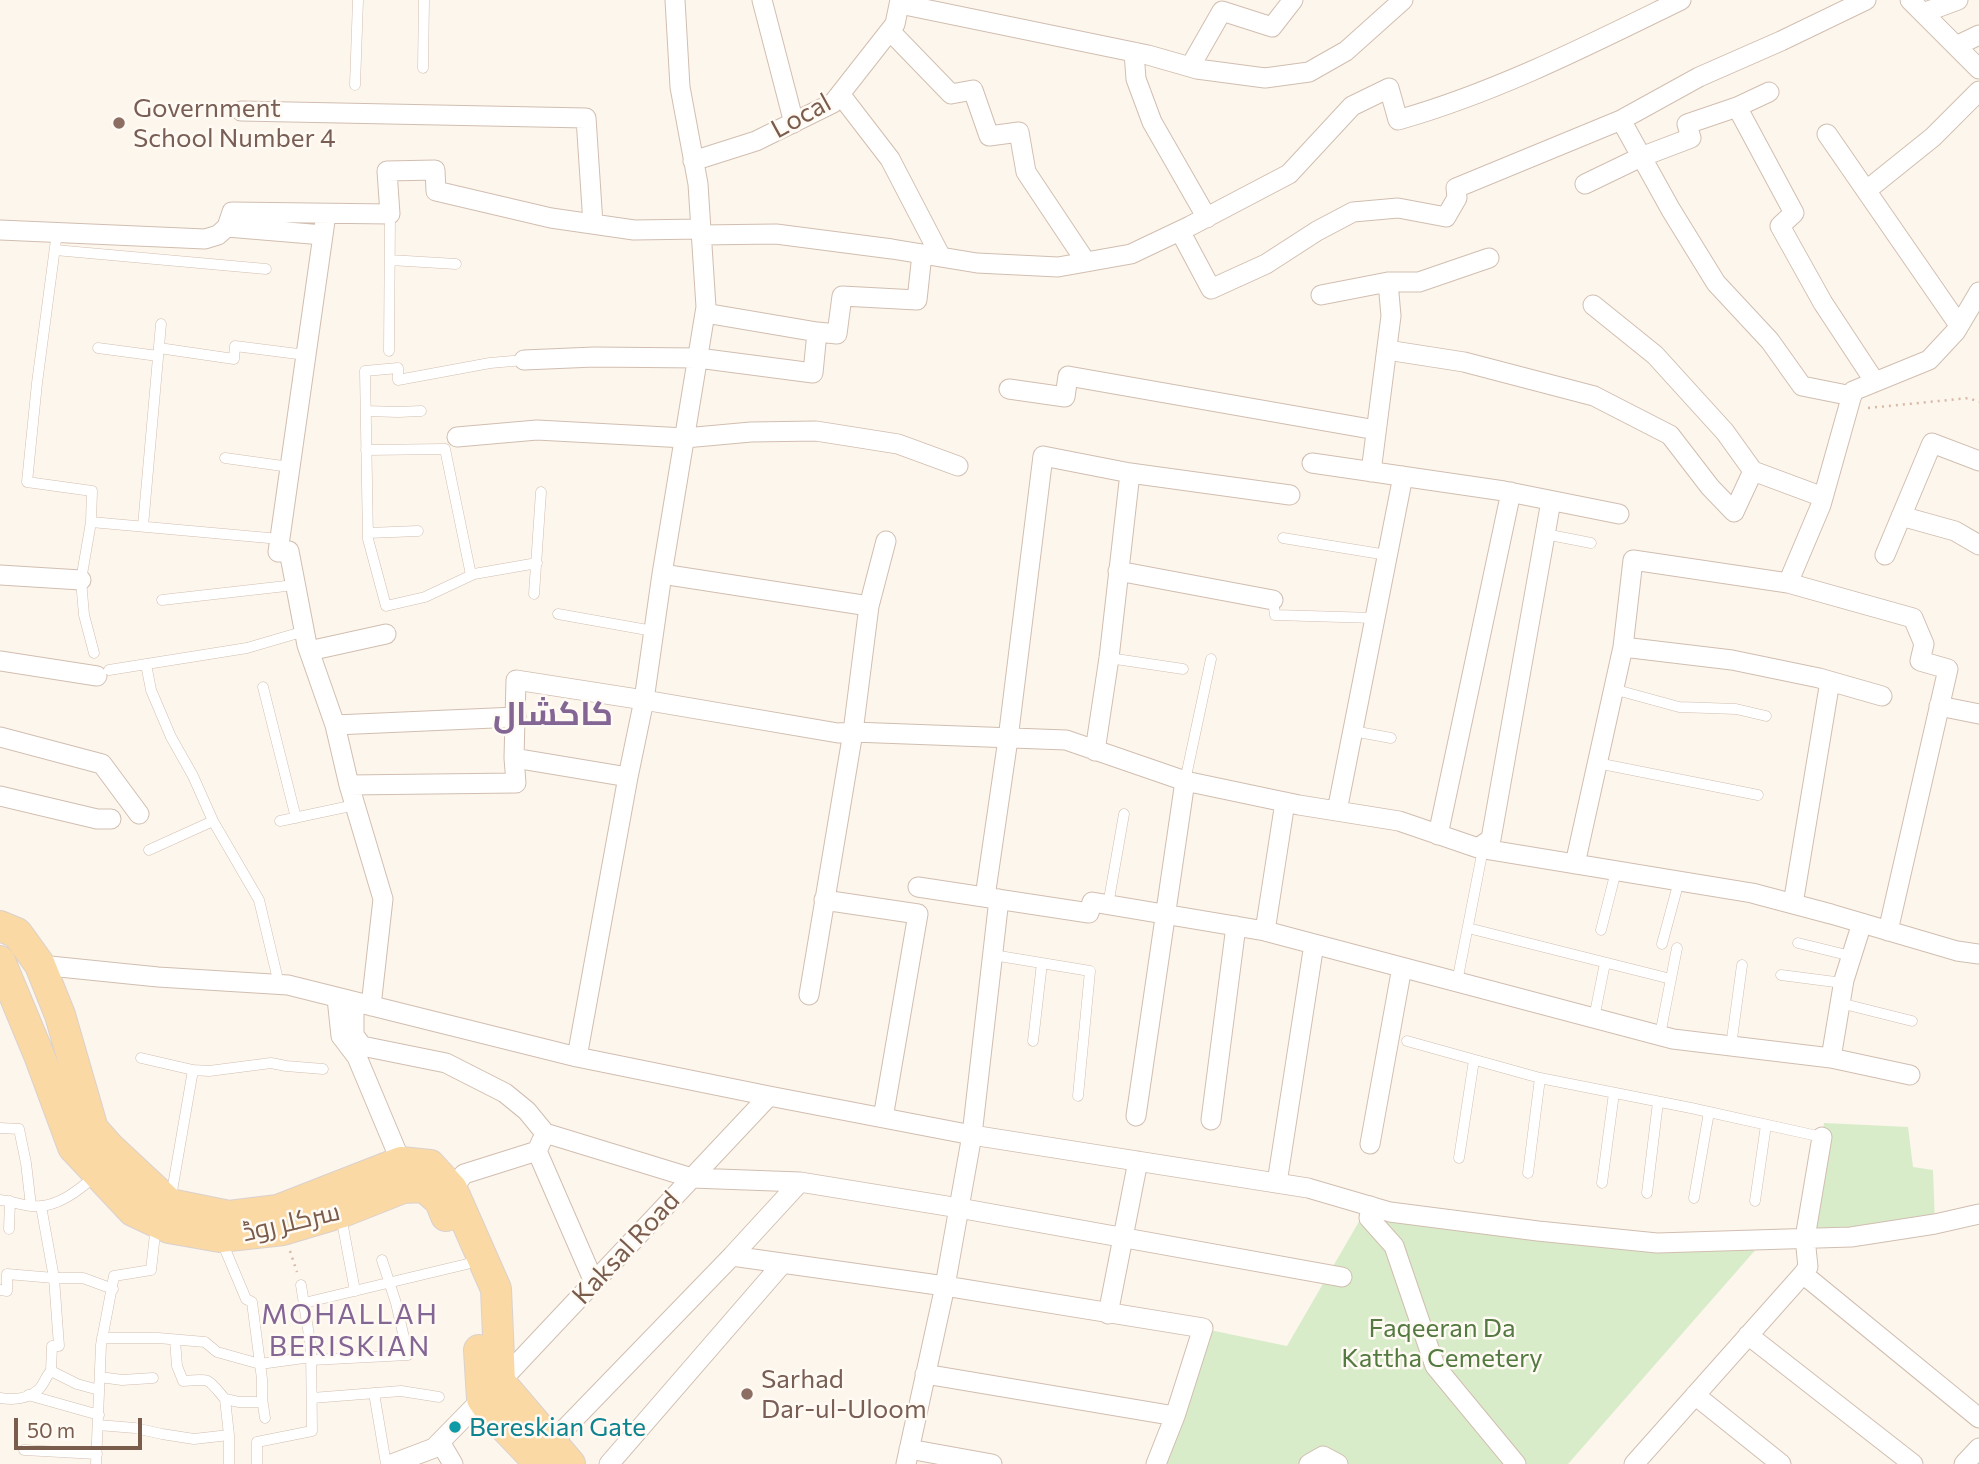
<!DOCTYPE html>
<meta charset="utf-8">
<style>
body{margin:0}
#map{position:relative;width:1979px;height:1464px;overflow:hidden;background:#fdf6ec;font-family:Commissioner,sans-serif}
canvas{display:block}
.scale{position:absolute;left:14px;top:1418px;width:128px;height:32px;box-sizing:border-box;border:4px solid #7a5c4d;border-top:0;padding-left:9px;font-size:21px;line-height:24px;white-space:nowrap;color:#7a5c4d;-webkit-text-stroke:5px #fffaf3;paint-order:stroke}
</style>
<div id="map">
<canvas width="1979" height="1464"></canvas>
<div class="scale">50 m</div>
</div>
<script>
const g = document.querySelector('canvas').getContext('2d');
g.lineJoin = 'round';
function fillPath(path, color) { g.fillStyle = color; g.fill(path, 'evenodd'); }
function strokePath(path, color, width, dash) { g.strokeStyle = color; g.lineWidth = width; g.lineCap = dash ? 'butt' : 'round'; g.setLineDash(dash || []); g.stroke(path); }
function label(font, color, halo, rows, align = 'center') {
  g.font = font + ' Commissioner,Cairo,sans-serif'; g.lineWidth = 5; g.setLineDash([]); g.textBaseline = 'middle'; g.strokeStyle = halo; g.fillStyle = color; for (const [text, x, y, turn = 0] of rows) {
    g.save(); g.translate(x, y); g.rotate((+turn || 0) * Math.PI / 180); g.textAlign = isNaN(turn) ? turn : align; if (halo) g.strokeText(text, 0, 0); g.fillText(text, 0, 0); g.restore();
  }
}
const green = new Path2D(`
 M1824,1123L1908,1127L1913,1167L1933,1170L1935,1224L1805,1238Z
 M1361,1218L1765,1239L1568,1464H1152L1200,1328L1287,1346Z`);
const path = new Path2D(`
 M1868,408L1969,398L1979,402
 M290,1251L297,1272`);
const service = new Path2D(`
 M423,68L424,0
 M355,85L358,0
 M57,232L37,383L27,482L92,491L91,522L81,580L84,615L94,653
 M55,250L266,269
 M390,260L456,264
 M98,348L158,356
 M159,348L234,359L235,346L306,355
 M389,351L390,214
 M524,360L490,363L398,380V368L365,371L368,539L386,606L425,597L474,574L537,563
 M366,411L398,412L421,411
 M366,450L445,449L471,575
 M225,458L290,467
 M91,522L280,539
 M143,526L161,324
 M368,533L418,531
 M1545,534L1591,543
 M1283,538L1387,555
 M534,594L541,492
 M162,600L295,585
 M1273,600L1275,615L1375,618
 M558,614L653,631
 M1109,658L1183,669
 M146,664L151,690L171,737L193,776L213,821L259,900L279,984
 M109,670L247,648L305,631
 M263,687L296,818
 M1613,689L1679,707L1736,709L1766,716
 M1353,731L1391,738
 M1597,763L1758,795
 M1185,781L1211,659
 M280,821L355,805
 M149,850L213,821
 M1108,905L1124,814
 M1468,928L1671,979
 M1601,930L1616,871
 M1798,943L1851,956
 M1662,944L1679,881
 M993,955L1090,971L1078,1096
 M1781,975L1843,983
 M1457,982L1483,849
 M1840,1003L1912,1021
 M1594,1018L1605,963
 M1660,1035L1677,948
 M1033,1041L1042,963
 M1407,1041L1540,1078L1691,1108L1822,1137
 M1731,1046L1742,965
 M141,1058L193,1070L209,1071L271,1063L286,1066L323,1069
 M0,1128L19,1129L26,1163L31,1206
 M1459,1158L1474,1060
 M1528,1173L1540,1078
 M1602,1183L1614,1093
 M1647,1193L1658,1102
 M171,1197L193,1070
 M1694,1198L1709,1112
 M0,1200C12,1201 23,1206 34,1206C57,1208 79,1190 95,1176
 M1755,1201L1766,1125
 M341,1216L355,1291
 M9,1229L10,1201
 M222,1242L246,1299L252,1302L262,1379V1398L265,1418
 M0,1290L7,1291V1274L54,1278H83L113,1289
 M304,1303L467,1264
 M102,1338H158L205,1342L217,1352L260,1364L311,1357
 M175,1340L177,1366L183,1381C212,1379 206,1377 225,1399L239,1402H262
 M311,1360L408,1355L396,1303L382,1260
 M51,1371L77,1384L99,1390
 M100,1377L122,1380L153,1378
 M374,1393L386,1464
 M28,1395L99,1415
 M0,1398C13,1400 28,1399 38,1390C44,1385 45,1377 51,1371L52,1346H59L54,1278L41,1206
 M312,1398L401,1391L439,1397
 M225,1399L229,1435
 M98,1425L135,1428L162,1434L194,1439L229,1435V1464
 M24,1450L97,1454
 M96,1464L101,1345L114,1276L151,1270L156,1225
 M257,1464V1442L312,1431L311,1348L301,1285`);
const minor = new Path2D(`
 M762,0L794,123
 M1910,0L1979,69
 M900,4L1148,55L1197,69L1265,78L1309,72L1346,51L1403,0
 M1923,13L1958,0
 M890,31L951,94L973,90L989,136L1019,132L1026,172L1086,262
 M1956,46L1979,35
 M1134,52L1136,79L1152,122L1207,218
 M1190,67L1222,11L1272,27L1293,0
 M840,94L890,159L941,257
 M1737,107L1794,213L1780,226L1823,303L1875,382
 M241,111L586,118L593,224
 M1621,120L1671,210L1716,283L1770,341L1802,386L1852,396
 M1827,134L1959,325
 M693,161L756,141L833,103L895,24L900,0
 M1585,184L1641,157L1691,138L1687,124L1737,107L1769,92
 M1867,190L1933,137L1979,91
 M326,214L278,552L289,551L307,645L335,725L349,785L383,899L371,1006
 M227,227L232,212L390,214L387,171L435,170L436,191L551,218L634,230L701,229
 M0,230L205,239L218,235L227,227L323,235
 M1180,231L1211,289L1266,264L1317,231L1353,212L1398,208L1446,217L1457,198L1456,188L1621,120L1699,77L1781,41L1866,0
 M701,235L776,234L892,249L977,263L1058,267L1131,254L1190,226L1289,174L1352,106L1389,88L1398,120C1497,92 1589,45 1681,0
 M1321,295L1388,282H1419L1489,258
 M1593,305L1655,355L1725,432L1753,471
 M705,313L817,332
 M1387,350L1464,362L1594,396L1670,435L1710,487L1734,512L1753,471L1823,497
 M524,360L594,357L698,358L813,373L817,332L837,334L842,296L917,300L922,254
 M1009,389L1065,397L1068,376L1376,430
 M457,437L537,430L685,438L751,432L816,431L898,444L958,466
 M1312,463L1504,491L1619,514
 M1371,472L1391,316L1388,282
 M1901,516L1955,531L1979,545
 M1885,555L1932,443L1979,461
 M1118,571L1273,600
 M662,574L869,606
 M0,575L81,580
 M1788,583L1821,505L1853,391L1929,360L1956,331L1979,292
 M1623,647L1732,660L1819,678L1882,696
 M309,651L386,634
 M0,661L97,676
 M1939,706L1979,714
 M335,725L516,717
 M0,737L102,764L139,814
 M1095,751L1109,658L1130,473
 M514,758L628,777
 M349,785L516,783L514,758L516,680L644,700L838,733L853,732L1066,740L1185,781L1299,805L1399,821L1478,848L1752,893L1831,914L1957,951L1979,954
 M0,796L97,819H111
 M1337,811L1403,476
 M1438,835L1511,492
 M1478,848L1491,839L1551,501
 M1575,864L1623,647L1633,560L1788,583L1913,618L1924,644L1920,661L1948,669L1888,931
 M918,887L1089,913L1092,902L1265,931L1673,1039L1831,1058L1910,1075
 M985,897L1008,739L1043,456L1130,473L1290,495
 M824,900L918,914L883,1118
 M1793,904L1830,681
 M1265,931L1285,802
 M40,965L158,977L288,985L577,1057L769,1096L972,1135L1308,1188L1390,1212L1538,1231L1657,1243L1851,1237L1935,1224L1979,1214
 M809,995L853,732L869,606L886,541
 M337,998L341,1036L357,1057L401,1162
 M354,1002V1035L362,1046L446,1063L505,1093L527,1111L545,1133L692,1178L800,1182L959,1208L1342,1277
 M577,1057L628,777L644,700L662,574L706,307L698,184L680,87L675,0
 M1831,1058L1844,980L1862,923
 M1136,1116L1185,781
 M1211,1120L1236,926
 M1370,1144L1402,967
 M537,1151L594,1282
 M1277,1183L1314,944
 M452,1189L464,1174L537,1151L542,1140
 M1371,1206L1369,1218L1394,1246L1435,1366L1516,1464
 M732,1256L945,1286L1203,1328L1175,1416L1156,1464
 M1803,1274L1979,1418
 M1108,1314L1138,1161
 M1748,1335L1913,1464
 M925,1374L1175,1416
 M500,1382L769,1096
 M1695,1395L1781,1464
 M440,1442L453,1464
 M551,1443L732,1256L800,1182
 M909,1449L992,1464
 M392,1464L434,1448L482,1399
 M609,1464L783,1263
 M906,1464L945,1286L972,1135L999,899
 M1309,1464L1323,1456L1338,1464
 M1634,1464L1803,1274L1808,1267L1805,1238L1822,1137
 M1964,1464L1979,1448`);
const primary = new Path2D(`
 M0,926L17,933L40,965L60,1015L93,1129L109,1147L170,1204L229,1216L278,1210L401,1162L430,1165L452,1189L496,1289L500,1382L570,1464
 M0,961L39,1055L73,1147L133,1211L169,1228L220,1237L283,1230L340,1213L403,1188L424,1187L440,1201L446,1216
 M479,1350L482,1399L493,1415L540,1464`);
const markers = [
 [119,123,7,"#8d6e63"],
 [747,1394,7,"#8d6e63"],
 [455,1427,7,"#0f9aa8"]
];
const educationNames = [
 ["Government",133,108],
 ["School Number 4",133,138],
 ["Sarhad",761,1379],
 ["Dar-ul-Uloom",761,1409]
];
const streetNames = [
 ["Local",801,116,-29],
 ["سرکلر روڈ",291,1222,-13],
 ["Kaksal Road",626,1248,-47]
];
const parkNames = [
 ["Faqeeran Da",1442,1328],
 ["Kattha Cemetery",1442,1358]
];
const cultureNames = [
 ["Bereskian Gate",469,1427]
];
const neighbourhoodNames = [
 ["MOHALLAH",350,1315],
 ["BERISKIAN",350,1347]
];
const districtNames = [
 ["کاکشال",553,714]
];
fillPath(green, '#d8ecc9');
strokePath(service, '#d1beb0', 11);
strokePath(minor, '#d1beb0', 21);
strokePath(primary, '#dad1cd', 32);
strokePath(path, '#d9b8a5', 2.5, [2, 5]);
strokePath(service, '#fff', 10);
strokePath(minor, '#fff', 19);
strokePath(primary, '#fbd9a5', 30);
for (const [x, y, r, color] of markers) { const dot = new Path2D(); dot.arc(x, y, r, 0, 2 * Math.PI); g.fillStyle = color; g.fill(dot); strokePath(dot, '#fffaf3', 2.5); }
label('26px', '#785e54', '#fffaf3', educationNames, 'left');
label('26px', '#7a5c4d', '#fffaf3', streetNames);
label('26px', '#537a41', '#fffaf3', parkNames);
label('26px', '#0d838f', '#fffaf3', cultureNames, 'left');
g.letterSpacing = '2px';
label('28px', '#846695', '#fffaf3', neighbourhoodNames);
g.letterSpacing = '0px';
label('bold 33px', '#846695', '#fffaf3', districtNames);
</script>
